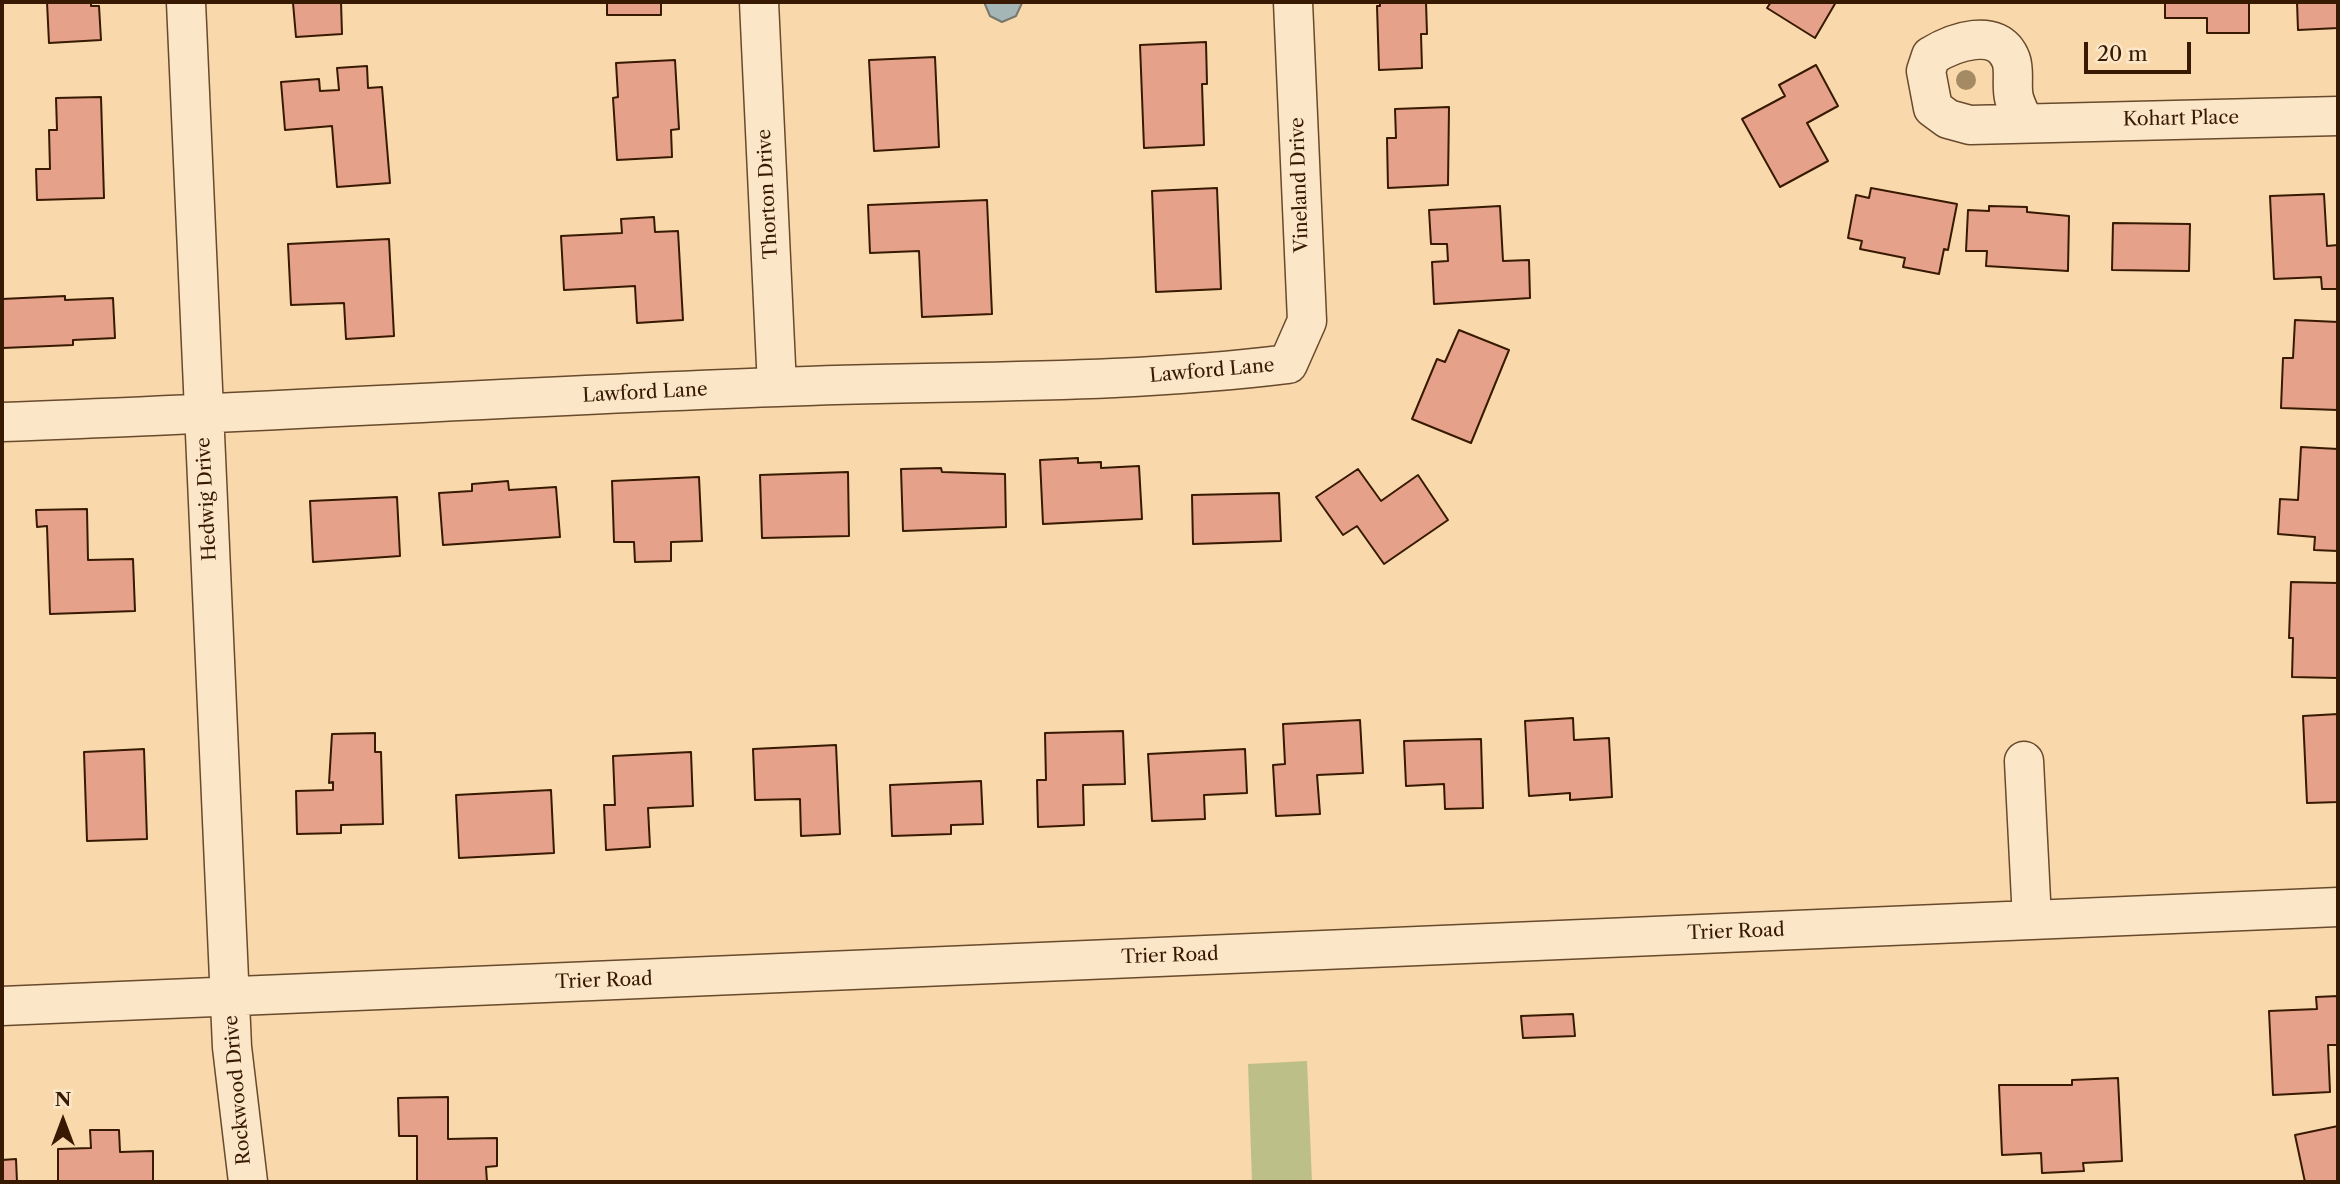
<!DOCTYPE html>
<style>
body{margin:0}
#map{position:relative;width:2340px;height:1184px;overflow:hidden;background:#f9d8ab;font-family:"Libre Caslon Text",serif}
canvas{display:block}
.frame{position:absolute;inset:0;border:4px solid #371a01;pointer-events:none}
.north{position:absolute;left:28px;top:1086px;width:70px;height:70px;-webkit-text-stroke:5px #fbe6c8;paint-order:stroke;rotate:0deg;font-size:19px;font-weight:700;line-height:28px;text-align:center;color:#371a01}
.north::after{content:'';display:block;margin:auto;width:24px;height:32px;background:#371a01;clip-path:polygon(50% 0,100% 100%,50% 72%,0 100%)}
.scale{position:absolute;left:2084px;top:42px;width:107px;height:32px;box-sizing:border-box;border:4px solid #371a01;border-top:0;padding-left:9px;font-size:21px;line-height:24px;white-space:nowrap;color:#371a01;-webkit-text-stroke:5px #fbe6c8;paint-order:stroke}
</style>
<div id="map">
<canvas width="2340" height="1184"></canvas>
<div class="frame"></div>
<div class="north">N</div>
<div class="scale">20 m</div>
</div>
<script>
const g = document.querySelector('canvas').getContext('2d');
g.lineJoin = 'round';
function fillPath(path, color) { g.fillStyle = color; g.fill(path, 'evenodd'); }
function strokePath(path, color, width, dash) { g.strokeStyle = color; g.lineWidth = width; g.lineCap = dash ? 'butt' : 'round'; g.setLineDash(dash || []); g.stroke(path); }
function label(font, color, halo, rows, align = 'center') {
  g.font = font + ' "Libre Caslon Text",serif'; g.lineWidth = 5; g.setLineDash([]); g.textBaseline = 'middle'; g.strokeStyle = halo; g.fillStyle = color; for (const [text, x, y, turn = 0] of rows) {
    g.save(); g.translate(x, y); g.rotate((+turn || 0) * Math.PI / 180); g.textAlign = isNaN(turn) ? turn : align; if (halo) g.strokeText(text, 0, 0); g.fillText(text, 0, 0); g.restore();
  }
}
const green = new Path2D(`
 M1307,1061L1312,1182H1252L1248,1064Z`);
const water = new Path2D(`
 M984,2H1022V3L1016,16L1002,22L990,16Z`);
const building = new Path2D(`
 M47,2H91V6H99L101,40L49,43Z
 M280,2H341L342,34L296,37L293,3Z
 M607,2H661V15H607Z
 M1380,2H1426L1427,34H1421L1422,68L1379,70L1377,6H1380Z
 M1771,2H1836L1815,38L1767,8Z
 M2165,2H2249V33H2207V18H2165Z
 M2297,2H2338V28L2298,30Z
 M1206,42L1207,84H1202L1204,145L1144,148L1140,45Z
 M935,57L939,147L874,151L869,60Z
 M675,60L679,129L671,130L672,157L617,160L613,98L618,97L616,63Z
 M1816,65L1838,106L1807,123L1828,161L1780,187L1742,119L1785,96L1779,85Z
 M367,66L368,88L382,87L390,183L337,187L332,126L285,130L281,82L319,79L320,91L339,90L337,68Z
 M101,97L104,198L37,200L36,169H50L49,130H57L56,98Z
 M1449,107L1448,185L1388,188L1387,138H1396L1395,109Z
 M1217,188L1221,289L1156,292L1152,191Z
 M1871,188L1957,204L1948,250L1944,249L1939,274L1903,267L1905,258L1860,249L1862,241L1848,238L1856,195L1869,198Z
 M2324,194L2327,246L2338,245V289H2322L2321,277L2274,279L2270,196Z
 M987,200L992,314L922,317L919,251L870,253L868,205Z
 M1500,206L1503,261L1529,260L1530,298L1434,304L1432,262L1448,261L1447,244H1431L1429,210Z
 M1989,206L2027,207V212L2069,216L2068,271L1986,266L1987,251H1966L1968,210L1989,211Z
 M654,217L655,232L678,231L683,320L637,323L635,286L564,290L561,236L622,233L621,219Z
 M2113,223L2190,224L2189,271L2112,270Z
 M389,239L394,336L346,339L344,303L291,305L288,244Z
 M65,296V300L113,298L115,338L73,340V345L3,348L2,299Z
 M2295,320L2338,322V410L2281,408L2283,358H2293Z
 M1459,330L1509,350L1471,443L1412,419L1437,359L1445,362Z
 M2301,447L2338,449V551L2314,550L2315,537L2278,534L2280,499L2298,500Z
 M1078,458V463L1101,462V468L1139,466L1142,519L1043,524L1040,460Z
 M941,468L942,472L1005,474L1006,527L903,531L901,469Z
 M1358,469L1381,501L1418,475L1448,520L1384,564L1357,526L1343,535L1316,497Z
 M848,472L849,536L762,538L760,475Z
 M699,477L702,541L671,542V561L635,562L634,542H614L612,481Z
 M508,481L509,490L556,487L560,537L443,545L439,493L472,491V484Z
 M1279,493L1281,541L1193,544L1192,495Z
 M397,497L400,556L313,562L310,501Z
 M87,509L88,560L133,559L135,611L50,614L47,526L37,527L36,510Z
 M2291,582L2338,583V678L2292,677L2293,638H2289Z
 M2338,714V802L2307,803L2303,716Z
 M1573,718L1574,740L1609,738L1612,797L1570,800V793L1529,796L1525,721Z
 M1360,720L1363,773L1317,775L1320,814L1276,816L1273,765L1285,764L1283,724Z
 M1123,731L1125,784L1083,785L1084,825L1038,827L1037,780H1046L1045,733Z
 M375,733V752H381L383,824L341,825V833L297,834L296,791L333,790V782L329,783L332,734Z
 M1481,739L1483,808L1445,809L1444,784L1406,786L1404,741Z
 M836,745L840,834L801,836L800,799L755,800L753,749Z
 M144,749L147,839L87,841L84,752Z
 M1245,749L1247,793L1204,795L1205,819L1152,821L1148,754Z
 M691,752L693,806L648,808L650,847L606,850L604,805H615L613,756Z
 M981,781L983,824L951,825V834L892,836L890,785Z
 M551,790L554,853L459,858L456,795Z
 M2338,996V1045H2328L2330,1092L2273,1095L2269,1011L2317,1009L2316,997Z
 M1573,1014L1575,1036L1523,1038L1521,1016Z
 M2118,1078L2122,1161L2083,1163L2084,1171L2042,1173L2041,1153L2002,1155L1999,1085H2072V1080Z
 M448,1097V1139L497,1138V1166L486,1167L487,1182H417V1136H399L398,1098Z
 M2338,1126V1182H2305L2295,1135Z
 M90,1130H119L120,1152L153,1151V1182H58V1149L91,1148Z
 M16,1159L17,1182H2V1160Z`);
const minor = new Path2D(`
 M186,2L232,1047L248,1182
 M759,2L777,387
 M2024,123C2021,115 2016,106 2014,98C2011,86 2015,71 2011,60C1998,25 1952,43 1931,56L1926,71L1933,108L1948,119L1970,125L2338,116
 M2,422C261,413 519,396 778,387C948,380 1119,385 1288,364L1307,321L1293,2
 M2024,761L2032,920
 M2,1006L2338,907`);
const trees = [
 [1966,80]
];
const streetNames = [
 ["Kohart Place",2181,119,-1],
 ["Vineland Drive",1300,185,-92],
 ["Thorton Drive",768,194,-93],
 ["Lawford Lane",1212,371,-5],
 ["Lawford Lane",645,393,-3],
 ["Hedwig Drive",207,499,-93],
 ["Trier Road",1736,932,-2],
 ["Trier Road",1170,956,-2],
 ["Trier Road",604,981,-2],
 ["Rockwood Drive",238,1090,-95]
];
fillPath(green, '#bdbf89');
fillPath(water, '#a4b6b6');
strokePath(water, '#78786e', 2);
fillPath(building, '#e6a18a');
strokePath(building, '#371a01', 2);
strokePath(minor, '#684a2c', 41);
strokePath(minor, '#fbe6c8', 38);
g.fillStyle = '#a48b64';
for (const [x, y] of trees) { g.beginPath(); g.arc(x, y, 10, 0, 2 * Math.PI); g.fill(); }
label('19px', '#371a01', '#fbe6c8', streetNames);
</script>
